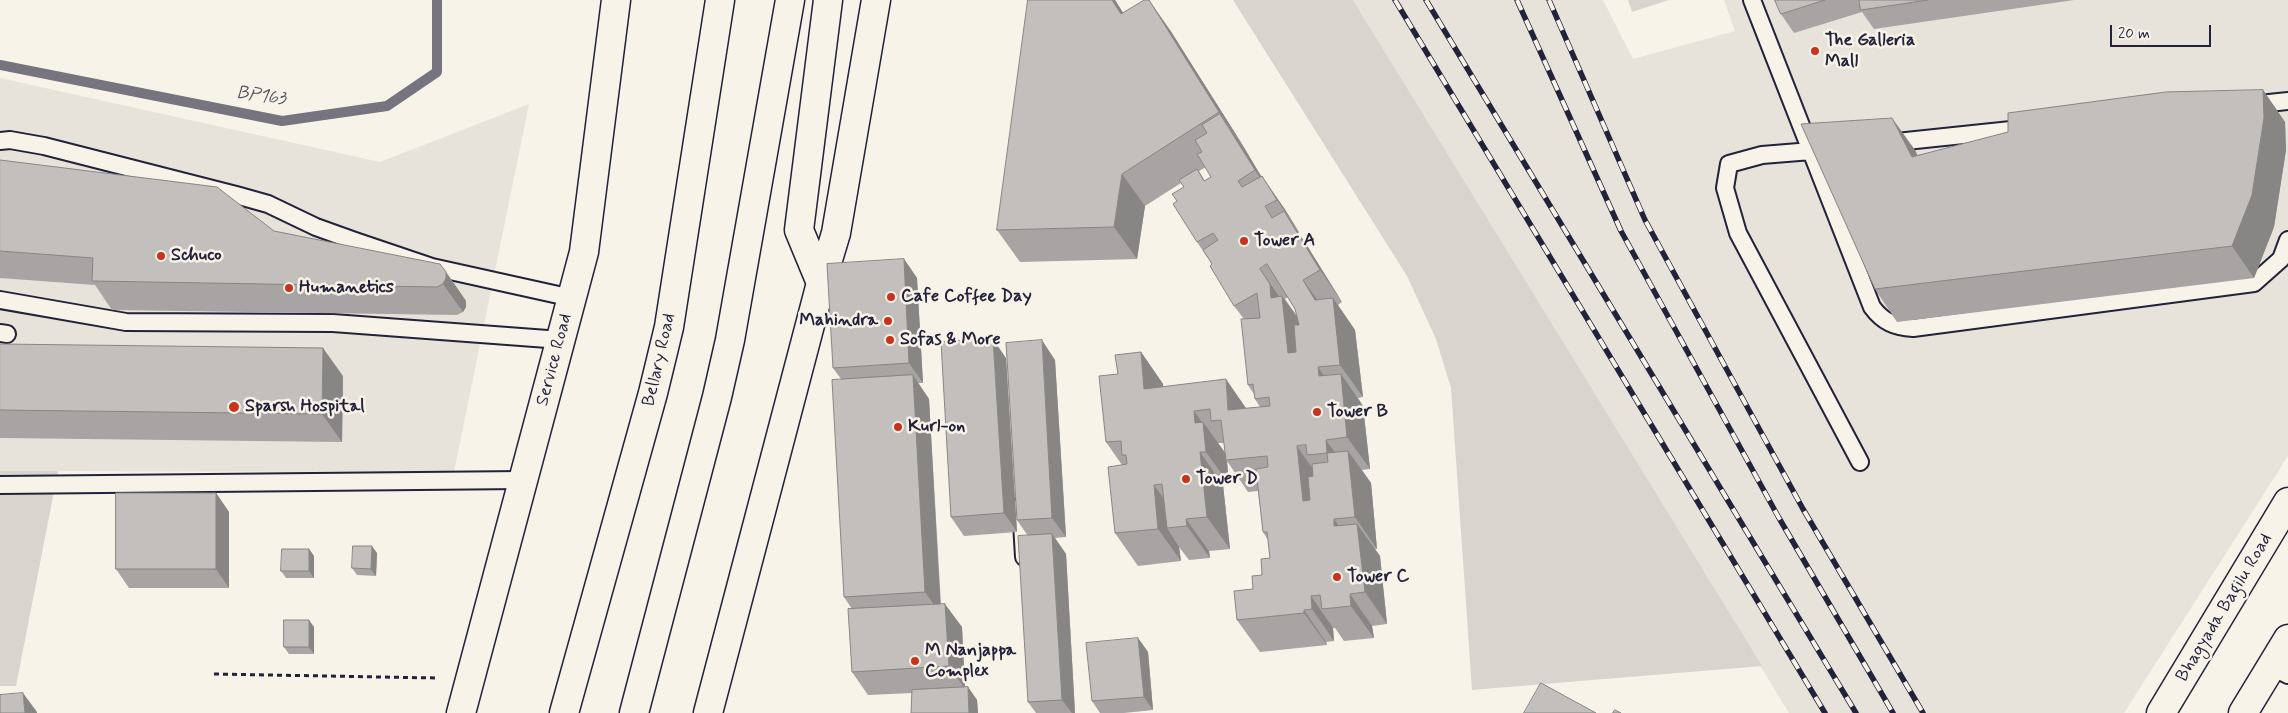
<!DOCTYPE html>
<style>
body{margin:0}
#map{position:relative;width:2288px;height:713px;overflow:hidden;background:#f7f3e8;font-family:Mynerve,sans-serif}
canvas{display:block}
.scale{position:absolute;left:2110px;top:25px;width:101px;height:22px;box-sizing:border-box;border:2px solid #22223b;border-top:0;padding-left:6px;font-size:15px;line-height:18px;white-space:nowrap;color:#22223b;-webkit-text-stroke:4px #f7f3e8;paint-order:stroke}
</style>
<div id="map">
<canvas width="2288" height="713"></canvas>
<div class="scale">20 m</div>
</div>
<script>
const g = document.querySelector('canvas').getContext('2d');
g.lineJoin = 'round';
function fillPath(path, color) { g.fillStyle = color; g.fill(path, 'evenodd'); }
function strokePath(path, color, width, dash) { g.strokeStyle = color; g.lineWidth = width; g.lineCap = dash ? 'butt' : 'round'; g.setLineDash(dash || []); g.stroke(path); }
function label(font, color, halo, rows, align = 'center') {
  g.font = font + ' Mynerve,sans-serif'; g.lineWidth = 5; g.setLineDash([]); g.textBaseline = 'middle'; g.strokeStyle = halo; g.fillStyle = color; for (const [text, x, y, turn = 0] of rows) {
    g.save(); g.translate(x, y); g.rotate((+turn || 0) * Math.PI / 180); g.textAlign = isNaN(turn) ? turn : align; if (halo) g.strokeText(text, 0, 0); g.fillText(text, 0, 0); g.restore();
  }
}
const built = new Path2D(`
 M1353,0H1603L1633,59L1735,31L1724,0H2288V456L2124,713H1789Z
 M0,78L380,162L529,104L454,472L0,471Z`);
const green = new Path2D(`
 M1233,0H1353L1762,666L1472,690L1451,388L1436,339L1407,276Z
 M1628,0H1669L1632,12Z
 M0,471H58L16,686H0Z`);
const stream = new Path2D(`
 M0,65L282,121L387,106L437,72V0`);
const path = new Path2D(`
 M214,674L437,678`);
const lane = new Path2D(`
 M1752,0L1872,307C1883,322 1895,327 1913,328L2254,283L2281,259L2288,240
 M2250,105L2288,101
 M0,141L10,140L44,146L236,195L268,204L316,227L355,241L432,267L572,298
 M1887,143L2030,128
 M1836,149L1762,155L1729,164L1725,188L1738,233L1860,462
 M0,300L126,322L333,323L561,340
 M0,333L7,334
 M0,485L523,480
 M1021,506L1024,557
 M2272,667L2288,675`);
const secondary = new Path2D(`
 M461,713L584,252L616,0
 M708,713L821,283L836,233L876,0
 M2161,713L2288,502
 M2243,713L2288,639`);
const highway = new Path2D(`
 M821,283L799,230L828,0
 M564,713L653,393L669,327L720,0
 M634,713L717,397L730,340L790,0`);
const rail = new Path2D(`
 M1395,0L1825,713
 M1426,0L1856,713
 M1517,0L1621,231L1779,518L1893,713
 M1549,0L1645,220L1803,509L1923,713`);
const wall = new Path2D(`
 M1028,0H1115L1123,13L1170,30L1242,144L1261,176L1284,208L1299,232L1298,233L1306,244L1342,302L1338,305L1355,330L1363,397L1358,398L1363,406L1370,469L1362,470L1371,483L1377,549H1375L1380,556L1387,624L1372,626L1374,638L1344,641L1335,628H1333L1334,641L1326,642L1327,645L1260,652L1237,620L1253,589L1262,575L1270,558L1268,540L1263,532L1258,491L1248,492L1227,461L1229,484L1223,485L1230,549L1209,551L1210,558L1189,560L1179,547L1181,561L1138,566L1115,533L1122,465L1106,442L1118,374L1141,352L1163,384V387L1246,408L1260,407L1255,399L1254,394L1248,385L1244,319L1234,306L1210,261L1197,242L1177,201L1184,187L1181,183L1145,206L1137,259L1020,262L997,230ZM1206,167L1211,177L1205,181L1199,171ZM1288,297L1295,309L1297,316L1285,299ZM1218,443H1224L1225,453Z
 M1775,0H2074L1874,29L1862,12L1794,33L1781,14Z
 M2263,90L2285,122L2286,150L2274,227L2254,278L1897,322L1875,289L1915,150L1917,155Z
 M0,160L274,231L446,272L466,301V307L463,312L457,315L112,310L95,285L0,278Z
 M904,259L917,278L923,383H918L929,399L941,604L962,627L965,687H968L977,700L978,713H911L912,693L868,695L852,672V609L844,597L841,379L833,368Z
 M0,344L343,376L342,442L0,438Z
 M1006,358L1017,532L964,536L951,517Z
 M1055,360L1066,537L1055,538L1066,554L1075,713H1036L1028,702V536L1017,520Z
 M216,493L229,512V588H129L116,569Z
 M309,549L314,556V578H286L281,571Z
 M377,553L376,576L357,575L352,568Z
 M314,627V654H289L284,647Z
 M1138,638L1148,652L1153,710L1124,713H1100L1092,701Z`);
const shadedWall = new Path2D(`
 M1112,0H1115L1144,46L1121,14Z
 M1149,0L1170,30L1242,144L1219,112Z
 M2263,90L2285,122L2286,150L2274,227L2254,278L2232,246Z
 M1220,114L1243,146L1277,203L1255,170Z
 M1892,118L1915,150L1934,189L1912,157Z
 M1122,174L1145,206L1137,259L1114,227Z
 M1262,176L1284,208L1299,232L1277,200Z
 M1284,211L1306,244L1342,302L1320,270Z
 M904,259L917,278L923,383L909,363Z
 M1260,269L1283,302L1282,296L1305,328L1311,385L1288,353L1271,298Z
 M446,272L466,301V307L463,312L443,284Z
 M1303,280L1326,312L1333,298L1355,330L1363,397L1340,365L1315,300Z
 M993,339L1006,358L1017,532L1004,513Z
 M1042,340L1055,360L1066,537L1052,518Z
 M323,348L343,376L342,442L322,414Z
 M1141,352L1163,384L1167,422L1144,389Z
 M1318,367L1341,400L1319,376Z
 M1341,374L1363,406L1370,469L1347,437Z
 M913,375L929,399L941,615L925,592Z
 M1226,379L1248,411L1228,410Z
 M1194,411L1204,425L1203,422L1226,454V460L1227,461L1229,484L1206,452L1195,423Z
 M1326,440L1349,472L1327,453Z
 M1297,446L1319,478L1325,533L1303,501Z
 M1348,451L1371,483L1377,549L1355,517Z
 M1200,452L1223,485L1230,549L1207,517Z
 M1154,485L1177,517L1167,528L1179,547L1181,561L1158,529Z
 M216,493L229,512V588L216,569Z
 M1186,519L1209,551L1210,558L1187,526Z
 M1334,519L1356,551L1334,526Z
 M1357,524L1380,556L1387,624L1365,592Z
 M1052,534L1066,554L1075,713H1072L1062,700Z
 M372,546L377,553L376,576L371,569Z
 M309,549L314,556V578L309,571Z
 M1350,594L1372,626L1374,638L1351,606Z
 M1311,596L1333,628L1334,641L1312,609Z
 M945,604L962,627L965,689L949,666Z
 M1304,610L1326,642L1327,645L1304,613Z
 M309,620L314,627V654L309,647Z
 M1138,638L1148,652L1153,710L1144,697Z
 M968,687L977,700L978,713H969Z
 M23,693L37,712V713H25Z`);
const building = new Path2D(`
 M1028,0H1112L1121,14L1144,0H1149L1219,112L1122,174L1114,227L997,230Z
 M1775,0H1825L1781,14Z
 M1859,0H1928L1861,10Z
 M2263,90L2264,118L2252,195L2232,246L1875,289L1801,124L1892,118L1912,157L2008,132V113L2166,92Z
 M1220,114L1255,170L1238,181L1242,187L1262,176L1277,200L1265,206L1272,218L1284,211L1320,270L1303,280L1315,300L1333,298L1340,365L1318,367L1319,376L1341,374L1347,437L1326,440L1327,453L1348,451L1355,517L1334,519V526L1357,524L1365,592L1350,594L1351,606L1322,609L1320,595L1311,596L1312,609L1304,610V613L1237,620L1234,591L1253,589L1252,576L1262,575L1261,559L1270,558L1267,532H1263L1256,469L1268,467L1267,456L1226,460L1221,420L1211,421L1210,409L1194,411L1195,423L1203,422L1206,452H1200L1207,517L1186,519L1187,526L1167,528L1162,484L1154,485L1158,529L1115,533L1108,467L1127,464L1126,455H1122L1121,441L1106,442L1099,376L1118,374L1115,355L1141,352L1144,389L1226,379L1228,410L1270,406L1269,397L1255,399L1253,384L1248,385L1241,319L1260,318L1257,293L1234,306L1210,266L1212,264L1203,250L1218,240L1213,233L1197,242L1173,204L1177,201L1172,194L1184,187L1179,180L1197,169L1204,181L1211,177L1197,154L1202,152L1195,140L1207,133L1202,125ZM1267,264L1295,309L1299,325H1294L1296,352L1288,353L1282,296L1271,298L1270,284L1260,269ZM1306,445L1307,455L1327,453L1328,462L1312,464L1313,476L1308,477L1310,500L1303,501L1297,446Z
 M0,160L217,187L274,231L440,264L446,272V278L443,284L437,287L92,281L93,258L0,251Z
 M904,259L909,363L833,368L827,264Z
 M993,339L1004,513L951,517L941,342Z
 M1042,340L1052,518L1017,520L1006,343Z
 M0,344L323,348L322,414L0,410Z
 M913,375L925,592L844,597L832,380Z
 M116,493H216V569H116Z
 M1052,534L1062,700L1028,702L1018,536Z
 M353,546H372L371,569L352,568Z
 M282,549H309V571H281Z
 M945,604L949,666L852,672L848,609Z
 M284,620H309V647H284Z
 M1138,638L1144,697L1092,701L1086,643Z
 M1541,683L1596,713H1524Z
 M968,687L969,713H911L912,690Z
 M23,693L25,713H0V695Z
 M1615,710L1621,713H1613Z`);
const markers = [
 [1815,51,5,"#c8321e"],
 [1244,241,5,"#c8321e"],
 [161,256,5,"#c8321e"],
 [289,288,5,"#c8321e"],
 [891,297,5,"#c8321e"],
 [888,321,5,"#c8321e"],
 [890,340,5,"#c8321e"],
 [234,407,6,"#c8321e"],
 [1317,412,5,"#c8321e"],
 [898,427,5,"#c8321e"],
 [1186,479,5,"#c8321e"],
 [1337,577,5,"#c8321e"],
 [915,661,5,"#c8321e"]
];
const poiNames = [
 ["The Galleria",1825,41],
 ["Mall",1825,62],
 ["Tower A",1254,241],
 ["Schuco",171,256],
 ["Humanetics",299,288],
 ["Cafe Coffee Day",901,297],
 ["Mahindra",878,321,"right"],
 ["Sofas & More",900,340],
 ["Sparsh Hospital",245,407],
 ["Tower B",1327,412],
 ["Kurl-on",908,427],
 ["Tower D",1196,479],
 ["Tower C",1347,577],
 ["M Nanjappa",925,651],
 ["Complex",925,672]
];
const streetNames = [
 ["Service Road",555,360,-75],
 ["Bellary Road",660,360,-77],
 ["Bhagyada Bagilu Road",2225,608,-59]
];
const waterNames = [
 ["BP163",261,97,8]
];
fillPath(built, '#e7e3db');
fillPath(green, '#d8d5cf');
strokePath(stream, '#76747f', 10);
strokePath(lane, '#22223b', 20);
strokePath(secondary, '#22223b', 31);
strokePath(highway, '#22223b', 31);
strokePath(path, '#22223b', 3, [5, 4]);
strokePath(lane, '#f7f3e8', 16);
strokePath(secondary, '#f7f3e8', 28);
strokePath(highway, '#f7f3e8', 28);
strokePath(rail, '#22223b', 5.5);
strokePath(rail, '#f7f3e8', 4, [11]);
fillPath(wall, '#a7a4a3');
fillPath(shadedWall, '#888684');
fillPath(building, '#c2bfbd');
strokePath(building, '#888684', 1);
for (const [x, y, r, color] of markers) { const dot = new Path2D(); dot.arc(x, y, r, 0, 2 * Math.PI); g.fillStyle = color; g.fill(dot); strokePath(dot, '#f7f3e8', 2); }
label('bold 18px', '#22223b', '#f7f3e8', poiNames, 'left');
label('18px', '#22223b', '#f7f3e8', streetNames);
label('italic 19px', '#535263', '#f7f3e8', waterNames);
</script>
